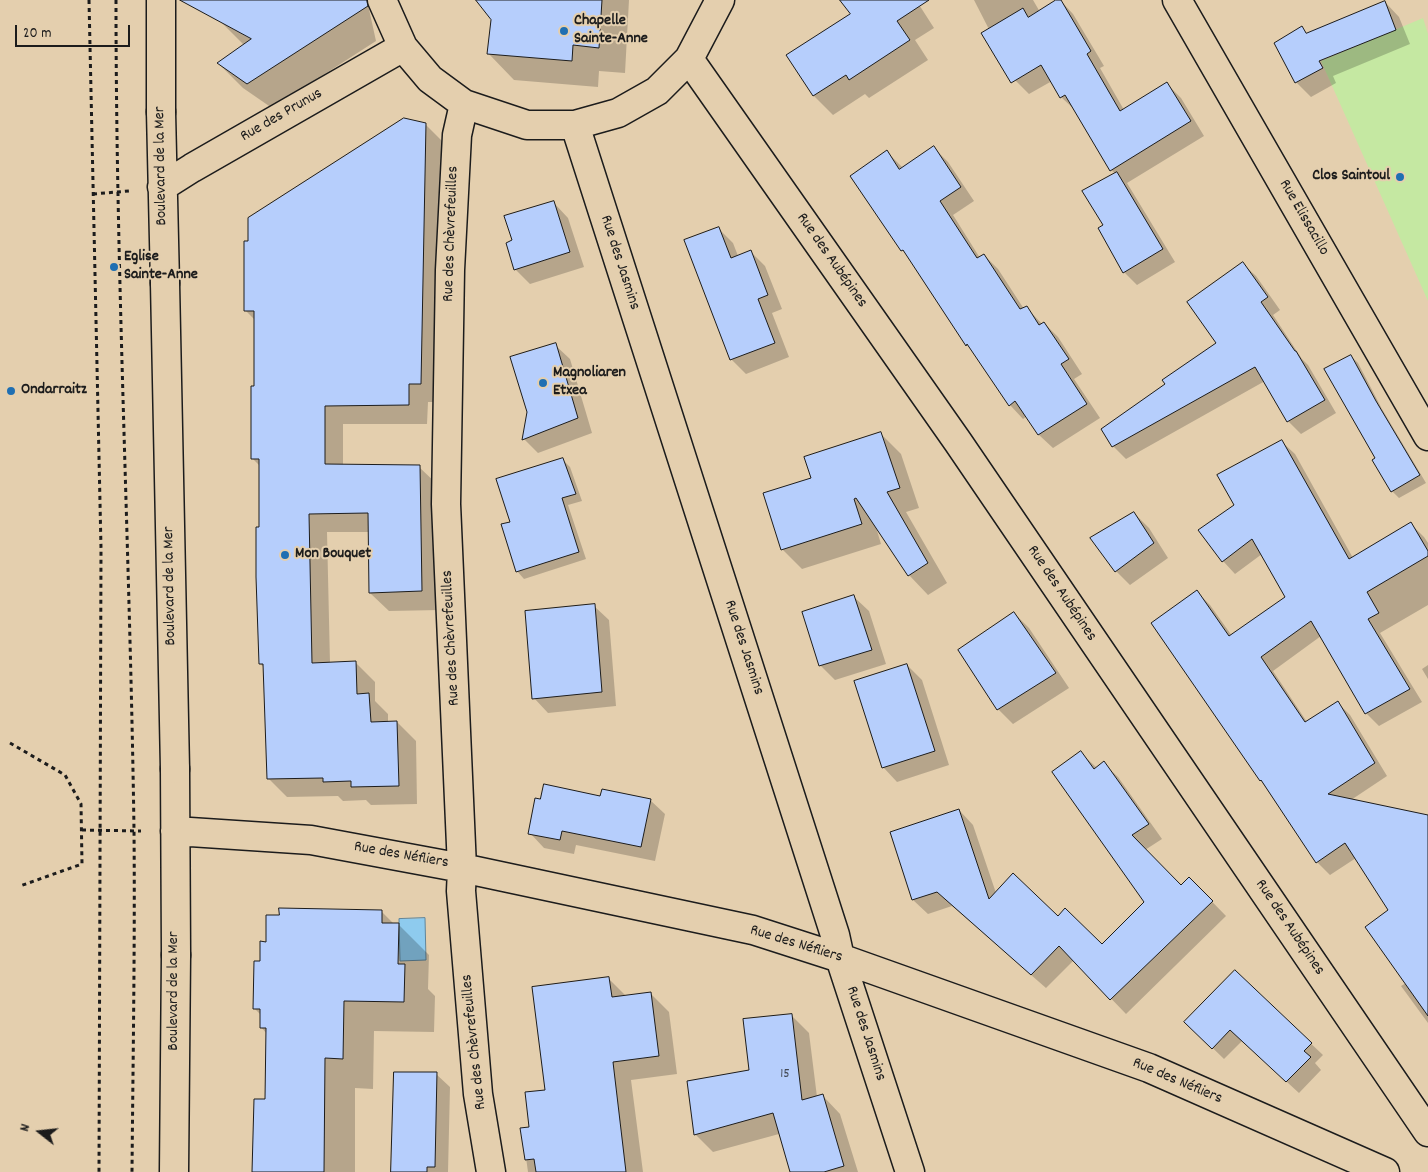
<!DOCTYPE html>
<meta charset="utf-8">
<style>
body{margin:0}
#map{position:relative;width:1428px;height:1172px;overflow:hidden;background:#e4cfae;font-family:Dekko,sans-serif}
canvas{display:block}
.north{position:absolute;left:15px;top:1107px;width:50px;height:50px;-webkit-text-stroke:4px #e4cfae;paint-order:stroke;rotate:286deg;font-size:14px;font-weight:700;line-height:20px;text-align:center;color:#1c1c1c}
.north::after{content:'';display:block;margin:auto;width:18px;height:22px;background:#1c1c1c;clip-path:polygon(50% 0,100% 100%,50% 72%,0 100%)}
.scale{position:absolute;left:15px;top:25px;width:115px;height:22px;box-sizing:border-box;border:2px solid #1c1c1c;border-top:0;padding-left:6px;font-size:15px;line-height:18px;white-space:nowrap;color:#1c1c1c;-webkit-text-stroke:4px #e4cfae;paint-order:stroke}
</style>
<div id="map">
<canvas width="1428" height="1172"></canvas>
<div class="north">N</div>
<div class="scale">20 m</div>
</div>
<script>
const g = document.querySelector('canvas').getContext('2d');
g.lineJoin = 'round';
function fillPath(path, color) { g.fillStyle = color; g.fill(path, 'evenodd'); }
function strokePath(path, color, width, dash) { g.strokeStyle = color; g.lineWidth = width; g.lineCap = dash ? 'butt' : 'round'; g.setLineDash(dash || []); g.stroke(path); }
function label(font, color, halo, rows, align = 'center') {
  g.font = font + ' Dekko,sans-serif'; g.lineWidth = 4; g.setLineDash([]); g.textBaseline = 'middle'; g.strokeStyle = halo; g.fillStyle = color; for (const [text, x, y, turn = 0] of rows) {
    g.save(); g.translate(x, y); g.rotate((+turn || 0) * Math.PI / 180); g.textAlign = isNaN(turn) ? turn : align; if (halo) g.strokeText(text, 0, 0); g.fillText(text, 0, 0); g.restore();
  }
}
const green = new Path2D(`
 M1423,18L1428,34V301L1321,61Z`);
const water = new Path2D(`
 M425,918L426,960L400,961L399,919Z`);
const shadow = new Path2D(`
 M219,0H367L376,41L272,108L243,88L219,64L245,46L219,20Z
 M477,0H629L625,73L599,71L598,87L514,80L488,53L492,19Z
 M842,0H916L934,28L915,40L928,60L869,98L865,94L833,115L814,96L788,56L851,14Z
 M974,0H1033L1040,12L1060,0L1073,14L1104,66L1100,68L1124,110L1167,84L1181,98L1204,136L1127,183L1175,262L1137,285L1124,272L1105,226L1116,174L1111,170L1076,111L1061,97L1052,81L1029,94L1015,80Z
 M1385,2L1399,17L1410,44L1333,76L1336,83L1311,97L1296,82L1276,43L1302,28L1308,34Z
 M425,124L444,143L439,402H428L427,424H343V466L419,467L438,485L440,610L389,611L370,593L369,532H327L330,663H356L375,682V701L388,714V723L397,722L416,741L417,804L371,805L366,800L343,801L338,796L287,797L268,778L265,668L260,664V466L253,459L255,387V320L245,310L249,242Z
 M934,148L948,162L974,201L953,215L980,258L984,255L998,269L1024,309L1026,307L1042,324L1044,323L1058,337L1082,374L1074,379L1100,418L1053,448L1039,435L1027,416L1023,419L1010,405L975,353L967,345L909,257L902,250L887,152L903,168Z
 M554,203L568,218L584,267L530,284L515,269L513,241Z
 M718,228L733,243L738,256L751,252L765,266L782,309L772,313L789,357L746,374L731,359Z
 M1243,264L1256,276L1280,310L1273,315L1302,359L1308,365L1336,413L1301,434L1288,421L1265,381L1126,459L1113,446L1167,384L1218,344Z
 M555,345L570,359L592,433L538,453L524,439Z
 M1351,356L1358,363L1382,409L1426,483L1399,498L1392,491L1377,458Z
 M881,434L901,454L919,508L906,512L947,583L928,595L909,575L876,527L881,544L802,569L782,549Z
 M1282,442L1295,454L1353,558L1411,524L1424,537L1428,543V605L1380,633L1422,702L1379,726L1366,713L1321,636L1273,671L1307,722L1337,702L1350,715L1387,776L1351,800L1428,817V1023L1401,986L1406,983L1389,911L1356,858L1330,875L1317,862L1153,624L1197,592L1210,605L1232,636L1286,598L1262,554L1235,574L1223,561L1235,505Z
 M563,460L570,467L582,501L568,505L586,559L524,579L517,571L511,522Z
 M1134,513L1149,528L1168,558L1130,585L1116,571Z
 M854,597L869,611L886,664L835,680L820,665Z
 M594,606L609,620L616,706L548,713L534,698Z
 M1014,613L1029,628L1069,688L1013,724L998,709Z
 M907,665L922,680L949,765L897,782L883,767Z
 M1428,665V679L1422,669Z
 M1081,753L1097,768L1103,763L1118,777L1162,839L1145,850L1181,886L1189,878L1226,916L1126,1014L1074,960L1046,988L952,906L928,914L913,900L891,833L959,810L973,825L996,893L1058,918L1102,946L1146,903Z
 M601,797L650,800L665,814L655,861L576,845L574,854L544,848L530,833Z
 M381,911L394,924H398L429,955L428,989L435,996L434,1032L374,1031L373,1089L355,1088V1172H253L266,1100L267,1034L261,1027V1015L254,1008L262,962L267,943Z
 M1235,972L1323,1055L1315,1063L1321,1070L1299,1093L1242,1041L1224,1059L1186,1022Z
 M609,979L626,996L650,993L669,1012L677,1074L631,1080L643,1172H528L522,1129L531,1128L546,1091Z
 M791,1015L809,1033L817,1097L823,1096L840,1114L858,1172H791L779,1134L713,1152L695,1134L751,1072Z
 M436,1074L450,1087L448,1172H392Z`);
const building = new Path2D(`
 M180,0H367L368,6L247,84L217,63L251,39Z
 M476,0H602L599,48L573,45L572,61L487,54L491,20Z
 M840,0H929L897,21L910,40L849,80L846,75L813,96L786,55L850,14Z
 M1056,0H1061L1091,51L1087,54L1120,111L1167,82L1191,121L1110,171L1065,95L1060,98L1041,65L1011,83L981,33L1023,8L1028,17Z
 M1385,1L1396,30L1319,61L1323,68L1295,83L1274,43L1302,26L1306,33Z
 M404,118L426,123L421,384H409V405L325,406V464L420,465L422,591L369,593L368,513L309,514L312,663L356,661L357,694L369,693L371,722L397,721L399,786L351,787V781L323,782V778L267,779L263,664H259L256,577V527H259V459H251V386H254V311H244V241H248V218Z
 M934,146L961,187L940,201L977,258L984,254L1020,309L1027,306L1039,325L1044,322L1069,359L1061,364L1087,404L1038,435L1015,401L1009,406L967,344L966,346L903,250L901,251L850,176L887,150L899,169Z
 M1117,172L1163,249L1123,273L1098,228L1103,225L1082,191Z
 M554,201L570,252L514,270L506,243L512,240L504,216Z
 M719,227L731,258L751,250L768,295L758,299L775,343L730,360L684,240Z
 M1243,262L1268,297L1261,302L1295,351H1296L1325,400L1287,422L1255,367L1112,447L1101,429L1165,384L1162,380L1216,343L1187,302Z
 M556,343L578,418L522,440L527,412L510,357Z
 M1351,355L1376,401L1420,475L1391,492L1372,460L1375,458L1324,369Z
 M881,432L900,488L887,492L928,563L908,576L856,498L854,499L862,524L781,550L763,493L811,478L804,457Z
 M1282,440L1349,559L1411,522L1428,551V556L1367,592L1379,613L1368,619L1410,689L1365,714L1311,621L1261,657L1305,722L1338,701L1375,763L1328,794L1428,815V1016L1365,927L1388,910L1345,843L1316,863L1261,780L1260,781L1151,623L1197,590L1229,636L1285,597L1252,539L1222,562L1198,530L1234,505L1217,475Z
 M563,458L576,494L562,498L579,552L516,572L501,524L510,522L496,479Z
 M1134,512L1154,543L1115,572L1090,538Z
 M854,595L872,650L819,666L802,612Z
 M595,604L602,692L532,699L525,611Z
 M1014,612L1056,673L997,710L958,650Z
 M907,664L935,751L882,768L854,681Z
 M1081,751L1094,769L1104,761L1149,824L1132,835L1181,885L1189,877L1213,901L1110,1000L1059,946L1031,975L937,892L912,900L890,832L959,809L989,899L1013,873L1058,916L1065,908L1102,944L1144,902L1052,772Z
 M544,784L600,796L602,789L651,799L641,847L562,831L560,840L528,834L535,798L540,799Z
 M279,908L382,910V923H399L398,964H405L404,1002L344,1001L343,1059L325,1058L324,1172H252L254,1099H265L266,1028H260V1009H253L254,961H260V941L266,942V915H279Z
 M1235,970L1312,1043L1304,1051L1311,1057L1286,1082L1230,1030L1212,1049L1184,1022Z
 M609,977L612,997L651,992L659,1056L613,1062L626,1172H536L534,1159L525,1160L520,1128L529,1127L525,1092L545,1090L532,987Z
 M792,1014L802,1100L823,1094L844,1166L824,1172H790L773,1113L694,1135L687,1081L749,1070L743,1019Z
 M394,1072H437L435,1167H427V1172H391Z`);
const path = new Path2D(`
 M89,0L101,548L99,1172
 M116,0C116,277 130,553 134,830C135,944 133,1058 132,1172
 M93,194L129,191
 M10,743L65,775L81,804L82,864L20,886
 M82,830L141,831`);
const minor = new Path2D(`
 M382,0L403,47L430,79L464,104L527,125H575L618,113L657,91L689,59L720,0
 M1177,0L1428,436
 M689,59L958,442L1428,1132
 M464,104L457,135L450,270L446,504L462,868L461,891L478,1094L491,1172
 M161,112L165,283
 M575,125L835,935L840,958L910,1172
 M162,187L192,168L403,47
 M175,769L176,955
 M175,831L311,840L462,868L753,930L840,958L1149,1068L1385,1172`);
const secondary = new Path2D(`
 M161,0V112
 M165,283L175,769
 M174,1172L176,955`);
const markers = [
 [564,31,5,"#1f6fb2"],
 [1400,177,5,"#1f6fb2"],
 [114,267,5,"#1f6fb2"],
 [543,383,5,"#1f6fb2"],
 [11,391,5,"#1f6fb2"],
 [285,555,5,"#1f6fb2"]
];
const numberNames = [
 ["15",785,1075]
];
const poiNames = [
 ["Chapelle",574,22],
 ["Sainte-Anne",574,40],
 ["Clos Saintoul",1390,177,"right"],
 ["Eglise",124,258],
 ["Sainte-Anne",124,276],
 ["Magnoliaren",553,374],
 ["Etxea",553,392],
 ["Ondarraitz",21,391],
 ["Mon Bouquet",295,555]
];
const streetNames = [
 ["Rue des Prunus",282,116,-30],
 ["Boulevard de la Mer",162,166,-91],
 ["Rue Elissacillo",1303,218,60],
 ["Rue des Chèvrefeuilles",452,234,-88],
 ["Rue des Aubépines",831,261,55],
 ["Rue des Jasmins",619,263,72],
 ["Boulevard de la Mer",171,586,-91],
 ["Rue des Aubépines",1061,594,56],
 ["Rue des Chèvrefeuilles",452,638,-93],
 ["Rue des Jasmins",743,648,72],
 ["Rue des Néfliers",401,856,10],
 ["Rue des Aubépines",1289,928,56],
 ["Rue des Néfliers",796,945,17],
 ["Boulevard de la Mer",175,991,-90],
 ["Rue des Jasmins",865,1034,72],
 ["Rue des Chèvrefeuilles",475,1042,-96],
 ["Rue des Néfliers",1177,1082,23]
];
fillPath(green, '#c5e8a2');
fillPath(water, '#8ecbee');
strokePath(water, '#60859a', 1);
fillPath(shadow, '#0003');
fillPath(building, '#b6cefc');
strokePath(building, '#1c1c1c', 1);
strokePath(minor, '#1c1c1c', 31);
strokePath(secondary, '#1c1c1c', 31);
strokePath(path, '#1c1c1c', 3, [4, 4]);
strokePath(minor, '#e4cfae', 28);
strokePath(secondary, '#e4cfae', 28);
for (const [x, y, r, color] of markers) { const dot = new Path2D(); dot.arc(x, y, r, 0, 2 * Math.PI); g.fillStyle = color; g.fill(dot); strokePath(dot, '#e4cfae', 2); }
label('14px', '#424854', null, numberNames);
label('bold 16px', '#1c1c1c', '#e4cfae', poiNames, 'left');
label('16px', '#1c1c1c', '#e4cfae', streetNames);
</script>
